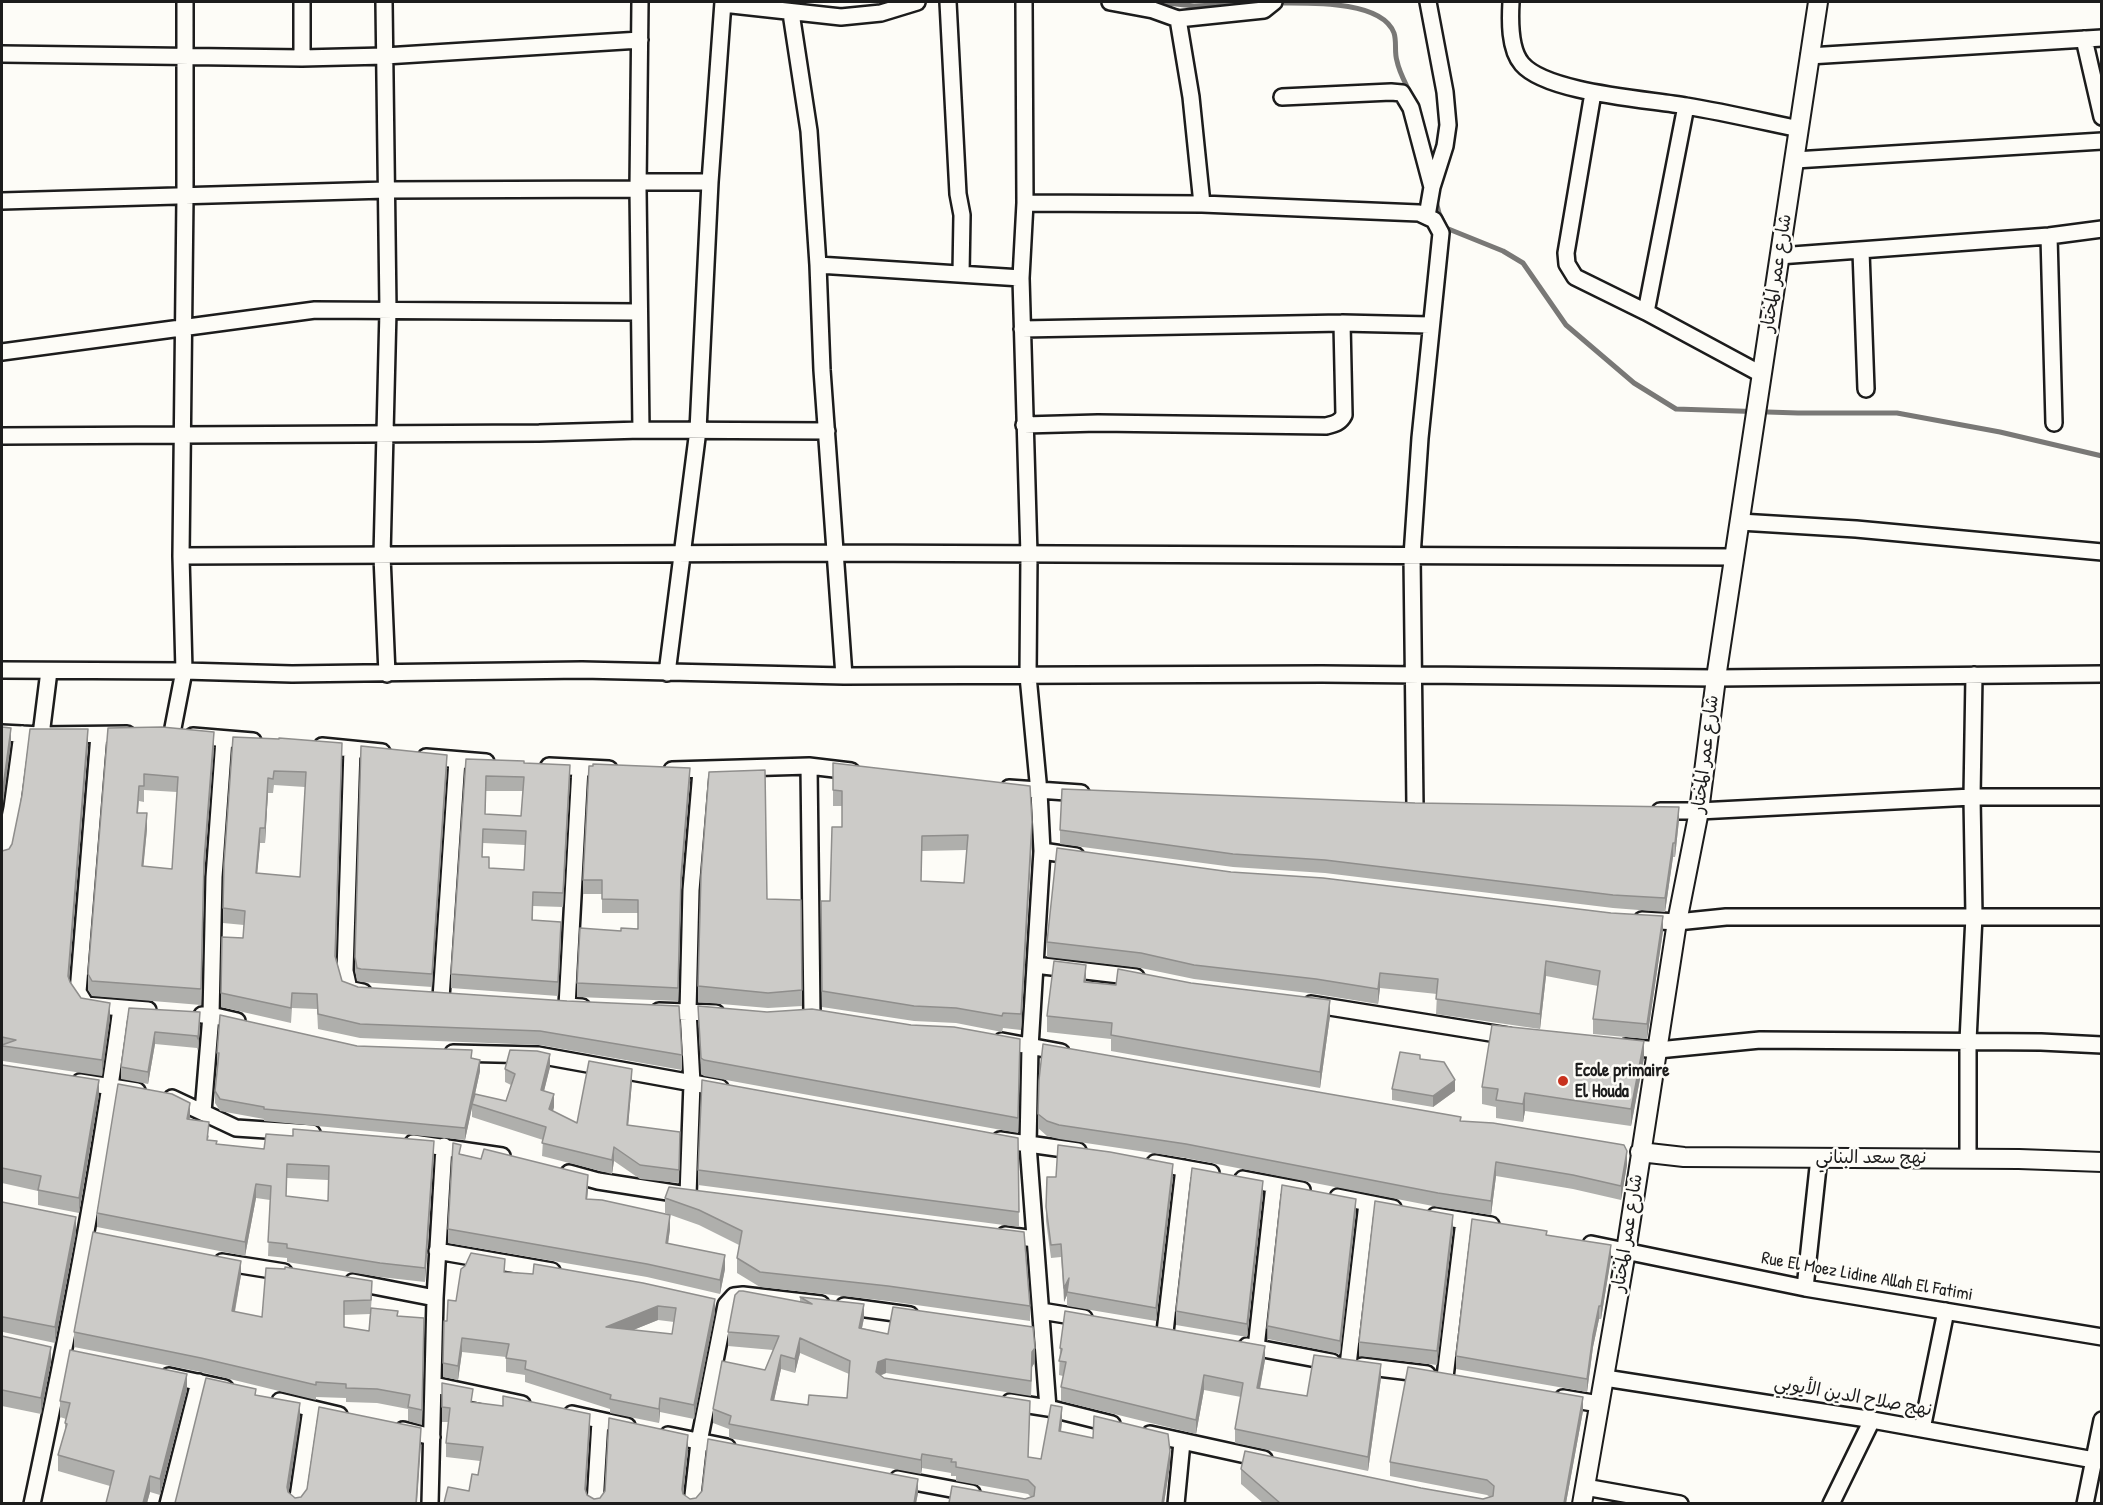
<!DOCTYPE html>
<meta charset="utf-8">
<style>
body{margin:0}
#map{position:relative;width:2103px;height:1505px;overflow:hidden;background:#fdfcf7;font-family:"Patrick Hand",sans-serif}
canvas{display:block}
.frame{position:absolute;inset:0;border:3px solid #1c1c1c;pointer-events:none}
</style>
<div id="map">
<canvas width="2103" height="1505"></canvas>
<div class="frame"></div>
</div>
<script>
const g = document.querySelector('canvas').getContext('2d');
g.lineJoin = 'round';
function strokePath(path, color, width, dash) { g.strokeStyle = color; g.lineWidth = width; g.lineCap = dash ? 'butt' : 'round'; g.setLineDash(dash || []); g.stroke(path); }
function fillPath(path, color) { g.fillStyle = color; g.fill(path, 'evenodd'); }
function label(font, color, halo, rows, align = 'center') {
  g.font = font + ' "Patrick Hand","Playpen Sans Arabic",sans-serif'; g.lineWidth = 5; g.setLineDash([]); g.textBaseline = 'middle'; g.strokeStyle = halo; g.fillStyle = color; for (const [text, x, y, turn = 0] of rows) {
    g.save(); g.translate(x, y); g.rotate((+turn || 0) * Math.PI / 180); g.textAlign = isNaN(turn) ? turn : align; if (halo) g.strokeText(text, 0, 0); g.fillText(text, 0, 0); g.restore();
  }
}
const stream = new Path2D(`
 M1158,2L1194,6L1259,3
 M1277,3C1309,3 1382,0 1394,33C1397,42 1394,52 1397,61C1399,72 1406,84 1411,95
 M1435,197L1439,213L1446,228L1503,251L1523,263L1566,325L1634,383L1676,409L1798,413H1897L2000,432L2102,456`);
const minor = new Path2D(`
 M302,2V58
 M384,2L388,310L382,556L387,674
 M640,2L638,189L641,430
 M948,2L958,194L962,215L961,274
 M1024,2L1025,203L1021,278L1029,555L1028,676L1039,792L1042,851L1076,856
 M1110,2L1153,10L1178,19L1191,97L1202,204
 M1511,2C1510,20 1509,49 1522,64C1547,93 1647,99 1686,106C1723,112 1761,121 1799,129
 M723,4L841,17L881,13L917,2
 M791,13L809,131L818,265L822,370L844,676
 M1178,19L1264,10L1274,2
 M2084,39L2102,117
 M2,54L302,58L385,56L640,40
 M1809,56L2102,38
 M1593,93L1566,253L1567,264L1575,277L1646,312L1761,374
 M1282,97L1391,92L1402,93L1411,108L1432,187
 M1795,160L2102,141
 M638,182H710
 M2,201L386,190L638,189
 M1025,203L1202,204L1419,213L1434,220L1441,233L1420,438L1412,556L1415,807
 M1427,216L1432,187L1445,146L1448,125L1445,92L1428,2
 M2049,236L2054,423
 M1861,251L1866,389
 M1779,256L2049,236L2102,229
 M818,265L1021,278
 M1646,312L1686,106
 M1022,329L1342,323L1430,325
 M2,352L315,310L639,312
 M1024,425L1098,423L1326,426C1334,424 1340,423 1344,415L1342,323
 M2,436L539,433L641,430L827,431
 M1740,522L1856,529L2102,552
 M181,556L837,553L1735,557
 M2,670L184,671L292,674L582,670L844,676L1322,674L1716,678L2102,674
 M667,673L698,430L710,182L723,2
 M2,733L41,735L127,734
 M172,733L184,671L181,556L185,196V2
 M41,735L49,671
 M99,735L78,992L86,1005L148,1010
 M193,736L253,741
 M322,746L382,752
 M352,749L345,971L349,989L363,992
 M426,757L486,762
 M549,766L609,769
 M809,766L812,1015
 M580,768L567,1006L582,1007
 M672,770L809,766L851,771
 M1009,788L1081,793
 M1660,811H1699L1972,797H2102
 M1042,851L1030,1047L1028,1145L1048,1408
 M2,857L12,808L22,734
 M1642,920L1677,922L1726,917H2102
 M1035,965L1136,977
 M441,998L457,760
 M1311,1004L1509,1036
 M659,1011L716,1013
 M202,1015H211L214,877L224,739
 M1002,1041L1061,1052
 M1626,1047L1658,1050L1760,1040L2041,1042L2102,1045
 M453,1053L538,1055L720,1088
 M80,1082L137,1091
 M172,1098L236,1128L312,1133
 M203,1112L211,1015L237,1021
 M1000,1140L1078,1151
 M413,1143L502,1156
 M1968,1159V1041L1974,916L1972,797L1974,675
 M1155,1163L1211,1173
 M569,1173L598,1181L687,1195
 M1243,1179L1302,1190
 M688,1195L692,1083L688,1011L691,890L701,771
 M1338,1197L1393,1208
 M1435,1216L1491,1225
 M1005,1235L1035,1239
 M1591,1244L1805,1288L2102,1337
 M437,1251L552,1271
 M222,1262L284,1272
 M353,1282L435,1298
 M1805,1288L1819,1158
 M844,1306L910,1315
 M1041,1311L1084,1318
 M1165,1332L1184,1168
 M1247,1346L1332,1362
 M1256,1348L1274,1185
 M1348,1365L1367,1203
 M1362,1366L1427,1374
 M169,1376L225,1388
 M1445,1377L1464,1221
 M1605,1378L1861,1418L2094,1460
 M434,1385L522,1404
 M1563,1398L1599,1404
 M280,1401L339,1415
 M1010,1402L1048,1408L1112,1424
 M572,1414L627,1426
 M1922,1429L1946,1311
 M403,1430L432,1437
 M1150,1434L1264,1459
 M668,1435L727,1447
 M898,1479L972,1493
 M1585,1487L1680,1504
 M32,1504C67,1339 99,1175 121,1008
 M168,1504L199,1382
 M297,1504L311,1409
 M430,1504L435,1298L444,1146
 M595,1504L600,1421
 M692,1504L699,1442L726,1305L734,1296L743,1295L821,1304
 M1176,1504L1182,1442
 M1831,1504L1872,1420
 M2085,1504L2102,1420`);
const tertiary = new Path2D(`
 M1640,1152L1684,1157L2019,1159L2102,1162
 M1582,1504L1626,1251L1677,922L1699,811L1716,678L1818,2`);
const wall = new Path2D(`
 M108,728L214,748L204,876L201,1005L92,996L88,990V974ZM144,790L177,792L172,869L143,866L147,829L138,813L139,801L144,802Z
 M233,737L342,758L336,958L342,981L358,987L682,1055V1070L540,1045L360,1038L318,1029L317,1009L292,1008L291,1023L221,1007L222,937L243,938L244,925L223,923L224,863ZM274,785L305,787L300,877L257,873L260,843H265L268,793H273Z
 M88,744L69,980L81,998L110,1018L102,1076L3,1061L2,1062V851L9,849Z
 M466,759L524,763L570,779L563,907L533,906V921L561,936L558,996L451,988V974ZM486,791H523L521,816L485,814ZM483,843L525,845L524,870L489,868L482,857Z
 M833,763L1032,837L1021,1030L1003,1028L1002,1032L956,1023L914,1021L822,1007L821,901H830L842,827V806H833ZM967,850L964,883L921,881L922,851Z
 M447,769L432,987L361,982L357,981L355,970V957Z
 M690,781L681,890L678,1001L577,997V983L621,931L638,929V913H602V894H583V880Z
 M1679,820L1675,857H1673L1665,912L1613,908L1325,873L1233,867L1060,844V830Z
 M767,899L801,900L802,1006L768,1008L698,1002V986Z
 M1663,931L1647,1039L1593,1034V1019L1598,986L1546,976L1540,1029L1436,1014L1437,994L1380,988L1378,1004L1316,994L1194,979L1141,968L1047,957V942Z
 M1086,983L1330,1016L1320,1088L1111,1051V1039L1047,1032V1016Z
 M698,1006L1020,1055L1018,1133L704,1076L701,1074Z
 M129,1008L200,1024L198,1051L197,1048L155,1044L148,1084L121,1079V1067Z
 M357,1046L472,1058L480,1071L475,1094L506,1101L511,1085L505,1082V1069L550,1067L544,1091L554,1107L553,1111L577,1123L632,1082L628,1125L680,1145L679,1183L640,1179L614,1161L612,1174L542,1156L543,1140L472,1117V1107L465,1140L264,1121V1119L220,1111L215,1103V1091L218,1065H217V1053Z
 M1644,1058L1631,1126L1525,1111L1523,1122L1496,1118V1107L1482,1104V1087Z
 M1420,1059L1455,1091L1433,1107L1392,1100V1089Z
 M2,1065L99,1095L79,1213L38,1205V1191L2,1183Z
 M1039,1080L1461,1121L1627,1165L1621,1200L1573,1189L1496,1176L1491,1215L1438,1207L1186,1158L1059,1139L1047,1136L1038,1128Z
 M190,1117L189,1119L209,1136L208,1140L217,1144L264,1149L434,1155L425,1282L380,1277L287,1262V1258L268,1256L270,1200L256,1198L245,1256L97,1227V1213ZM287,1178L328,1180V1201L286,1196Z
 M1018,1138L1019,1227L698,1185V1170Z
 M461,1154L588,1189L587,1199L670,1229L668,1244L725,1269L720,1294L647,1277L448,1243V1229Z
 M1056,1177H1173L1156,1321L1067,1306V1295L1064,1302L1061,1257L1051,1258L1046,1221V1207Z
 M1263,1194L1247,1337L1176,1325V1311Z
 M665,1198L1030,1306V1321L888,1301L760,1287L737,1273V1258L739,1245L699,1225L665,1213Z
 M2,1202L76,1233L55,1343L3,1332Z
 M1356,1212L1340,1354L1268,1339L1267,1341V1328Z
 M1453,1229L1437,1365L1359,1356V1342Z
 M1547,1235L1611,1258L1601,1319H1599L1593,1347L1587,1392L1456,1369V1356Z
 M505,1272L715,1312L694,1419L660,1412L659,1423L610,1413V1409L525,1382V1375L506,1372V1357L462,1352L458,1380L443,1377L444,1321H447L456,1301ZM658,1320L674,1322L672,1334L633,1330Z
 M241,1275L235,1312L262,1317L372,1295L371,1308L398,1316L424,1333L422,1425L408,1421V1409L377,1403L346,1402V1398L316,1397V1400L201,1372L74,1347V1332ZM370,1314L369,1331L344,1327V1315Z
 M800,1297L864,1318L862,1328L888,1334L1035,1362L1032,1367L1031,1396L886,1373L880,1376L884,1378L1030,1415L1028,1457L1041,1459L1062,1422L1061,1432L1170,1465L1164,1503H949L1025,1499L1031,1497L1028,1494L956,1481V1476H951V1473L922,1468L921,1474L729,1438V1429L713,1423V1409L765,1370L773,1350L728,1346V1332L800,1302ZM800,1353L849,1374L847,1398L808,1405L774,1400L781,1369L795,1373Z
 M2,1336L51,1362L41,1414L2,1406Z
 M1060,1348L1265,1360L1260,1389L1307,1396L1381,1378L1368,1471L1235,1443V1429L1241,1397L1204,1390L1196,1434L1061,1401V1387L1063,1376L1059,1375Z
 M442,1383L473,1403L590,1428L586,1492L587,1495L594,1499L600,1498L688,1450L683,1494L690,1499L918,1493L916,1503H444L469,1491L478,1475L480,1461L446,1457V1443L448,1422H442Z
 M187,1390L160,1495L150,1492L147,1503H106L110,1486L58,1471V1455L65,1431V1423L66,1419L60,1417V1401Z
 M1583,1411L1566,1503H1263L1241,1484V1469L1421,1488L1483,1499L1490,1497L1487,1495L1390,1476V1462Z`);
const shadedWall = new Path2D(`
 M11,728V743L2,811V795Z
 M88,729V744L68,991V976Z
 M214,732V748L204,876L201,1005L204,861Z
 M447,755V769L432,987V974Z
 M570,765V779L563,907V893Z
 M690,768V781L681,890L678,1001L681,876Z
 M268,778V793L265,843V828Z
 M1679,807V820L1675,857V843Z
 M147,813V829L142,882V866Z
 M1032,822V837L1021,1030V1014Z
 M260,828V843L256,888V873Z
 M1673,843V857L1665,912V898Z
 M1663,916V931L1647,1039V1024Z
 M561,922V936L558,996V982Z
 M1546,961V976L1540,1029V1014Z
 M1086,965V981L1084,998V982Z
 M1380,973V988L1378,1004V989Z
 M1330,1000V1016L1320,1088V1072Z
 M110,1003V1018L102,1076V1060Z
 M200,1012V1024L198,1051V1039Z
 M155,1032V1044L148,1084V1072Z
 M1644,1041V1058L1631,1126V1109Z
 M3,1046V1061L2,1062V1047Z
 M550,1054V1067L541,1103V1090Z
 M480,1060V1071L465,1140V1128Z
 M632,1069V1082L627,1139V1125Z
 M99,1080V1095L79,1213V1198Z
 M1455,1080V1091L1433,1107V1096Z
 M1525,1093V1111L1523,1122V1104Z
 M554,1094V1107L549,1123V1109Z
 M190,1103V1117L187,1133V1119Z
 M434,1141V1155L425,1282V1268Z
 M614,1147V1161L612,1174V1160Z
 M1627,1151V1165L1621,1200V1186Z
 M1496,1162V1176L1491,1215V1201Z
 M1173,1164V1177L1156,1321V1308Z
 M588,1175V1189L586,1213V1199Z
 M1263,1181V1194L1247,1337V1324Z
 M256,1184V1198L245,1256V1242Z
 M1356,1199V1212L1340,1354V1341Z
 M670,1215V1229L666,1257V1243Z
 M1453,1215V1229L1437,1365V1351Z
 M76,1217V1233L55,1343V1327Z
 M1611,1245V1258L1601,1319V1306Z
 M725,1255V1269L720,1294V1280Z
 M241,1261V1275L232,1326V1311Z
 M1069,1278L1067,1295L1064,1302V1288Z
 M715,1299V1312L694,1419V1405Z
 M864,1304V1318L859,1342V1328Z
 M658,1306V1320L606,1341V1327Z
 M1599,1306V1319L1593,1347L1587,1392V1379L1593,1335Z
 M3,1317V1332L2,1333V1318Z
 M1268,1326V1339L1267,1341V1328Z
 M462,1338V1352L458,1380V1366Z
 M800,1338V1353L795,1373V1359Z
 M1265,1346V1360L1257,1403V1388Z
 M51,1347V1362L41,1414V1398Z
 M1035,1348V1362L1032,1367L1031,1396L1032,1352Z
 M781,1355V1369L771,1414V1400Z
 M886,1359V1373L878,1376L876,1372L878,1362Z
 M1381,1364V1378L1368,1471V1457Z
 M187,1374V1390L160,1495V1479Z
 M1204,1375V1390L1196,1434V1420Z
 M1583,1397V1411L1566,1503H1564Z
 M660,1398V1412L659,1423V1409Z
 M300,1403V1419L287,1503V1487Z
 M1062,1407V1422L1059,1446V1431Z
 M590,1414V1428L585,1503V1489Z
 M421,1428V1444L417,1503H416Z
 M688,1435V1450L682,1503V1489Z
 M1170,1451V1465L1164,1503H1162Z
 M922,1454V1468L921,1474V1460Z
 M150,1476V1492L147,1503H143Z
 M918,1479V1493L916,1503H914Z`);
const building = new Path2D(`
 M2,727L11,728L2,795Z
 M162,727L214,732L204,861L201,989L92,981L88,974L108,728ZM144,774L178,777L172,869L142,866L147,813H137L139,786H144Z
 M30,729H88L68,976L70,982L81,998L110,1003L102,1060L3,1046L2,1047V1045L16,1040L2,1037V851L9,849L12,844L22,795Z
 M233,737L279,739V738L342,743L335,956L342,981L358,987L567,1001L679,1006L682,1055L540,1031L360,1024L318,1014L317,994L292,993L291,1008L221,993L222,937L243,938L245,911L223,908L224,863ZM274,771L306,772L300,877L256,873L260,828H265L268,778L273,779Z
 M361,746L447,755L432,974L361,969L357,968L355,957Z
 M466,759L524,761V763L570,765L563,893L533,892L532,920L561,922L558,982L451,974ZM486,776L524,777L521,816L485,814ZM483,829L526,831L524,870L489,868V857H482Z
 M833,763L1030,786L1032,822L1021,1014L1003,1013L1002,1016L956,1008L914,1006L822,991L821,901H830L832,827H842V791L833,790ZM968,835L964,883L921,881L922,836Z
 M593,764L690,768L681,876L678,988L577,983L580,928L621,931V928L638,929V900L602,899V880H583L589,766H593Z
 M765,770L767,899L801,900L802,990L768,993L698,986L701,875L709,772Z
 M1062,789L1415,803L1679,807L1675,843H1673L1665,898L1613,895L1325,860L1233,854L1060,830Z
 M1057,848L1231,872L1323,878L1611,913L1663,916L1647,1024L1593,1019L1600,971L1546,961L1540,1014L1436,999L1438,979L1380,973L1378,989L1316,979L1194,965L1141,953L1047,942Z
 M1054,961L1086,965L1084,982L1116,985L1118,969L1191,983L1330,1000L1320,1072L1111,1035L1112,1023L1047,1016Z
 M698,1006L767,1012L812,1009L911,1025L954,1027L1020,1039L1018,1118L704,1060L701,1058Z
 M129,1008L200,1012L198,1039L197,1036L155,1032L148,1072L121,1067Z
 M220,1015L357,1046L472,1050L471,1058L480,1060L465,1128L264,1109V1107L220,1099L215,1091L219,1053H217Z
 M1492,1025L1644,1041L1631,1109L1525,1093L1523,1104L1496,1100L1498,1089L1482,1087Z
 M1043,1044L1461,1117L1460,1121L1493,1123L1624,1145L1627,1151L1621,1186L1573,1175L1496,1162L1491,1201L1438,1193L1186,1144L1059,1125L1047,1121L1038,1114L1039,1080Z
 M510,1050L537,1051L550,1054L541,1090L554,1094L549,1109L577,1123L589,1061L632,1069L627,1125L680,1132L679,1170L640,1165L614,1147L612,1160L542,1143L546,1127L472,1104L475,1094L506,1101L515,1074L505,1069Z
 M1400,1052L1420,1055V1059L1444,1062L1455,1080L1433,1096L1392,1089Z
 M2,1065L99,1080L79,1198L38,1190L41,1176L2,1168Z
 M702,1080L1018,1138L1019,1212L698,1170Z
 M118,1084L172,1094L190,1103L187,1119L209,1122L207,1140L217,1141L216,1144L264,1149L266,1134L293,1136V1129L434,1141L425,1268L380,1263L287,1248V1244L268,1242L271,1186L256,1184L245,1242L97,1213ZM287,1164L329,1166L328,1201L286,1196Z
 M453,1143L461,1145L459,1154L481,1159L484,1149L588,1175L586,1199L602,1200L670,1215L666,1243L725,1255L720,1280L647,1264L448,1229Z
 M1058,1145L1110,1152L1173,1164L1156,1308L1067,1292L1069,1278L1064,1288L1061,1244L1051,1245L1046,1207L1047,1177H1056Z
 M1192,1168L1263,1181L1247,1324L1176,1311Z
 M1282,1185L1356,1199L1340,1341L1268,1326L1267,1328Z
 M669,1187L1024,1232L1030,1306L888,1286L760,1272L737,1258L742,1231L699,1210L665,1198Z
 M1375,1201L1453,1215L1437,1351L1359,1342Z
 M2,1202L76,1217L55,1327L3,1317L2,1318Z
 M1472,1219L1529,1228L1547,1231L1546,1235L1611,1245L1601,1306H1599L1593,1335L1587,1379L1456,1356Z
 M93,1232L241,1261L232,1311L262,1317L266,1268L285,1269V1267L372,1281L371,1300L344,1301V1327L369,1331L371,1308L398,1311L397,1316L424,1318L422,1410L408,1407L410,1395L377,1389L346,1388V1384L316,1382V1385L201,1358L74,1332Z
 M471,1253L505,1259L504,1272L533,1274L534,1264L643,1283L715,1299L694,1405L660,1398L659,1409L610,1399L611,1395L525,1369L526,1361L506,1358L509,1344L462,1338L458,1366L443,1363L444,1321H447L448,1300L456,1301L461,1269L465,1266ZM658,1306L676,1308L672,1334L606,1327Z
 M739,1291H743L812,1304L800,1297L864,1304L859,1328L888,1334L893,1307L1033,1327L1035,1348L1032,1352L1031,1381L886,1359L878,1362L876,1372L884,1378L1030,1401L1028,1457L1041,1459L1051,1405L1062,1407L1059,1431L1093,1438L1094,1416L1168,1434L1170,1451L1162,1503H949L952,1486L1025,1499L1034,1496L1035,1487L1028,1480L956,1467V1462H951L952,1459L922,1454L921,1460L729,1424L731,1416L713,1409L722,1361L765,1370L779,1336L728,1332L735,1295ZM800,1338L850,1361L847,1398L809,1395L808,1405L771,1400L781,1355L795,1359Z
 M1065,1311L1265,1346L1257,1388L1307,1396L1314,1355L1381,1364L1368,1457L1235,1429L1243,1383L1204,1375L1196,1420L1061,1387L1066,1362L1059,1361L1062,1349L1060,1348Z
 M2,1336L51,1347L41,1398L2,1390Z
 M70,1350L187,1374L160,1479L150,1476L143,1503H106L114,1471L58,1455L67,1424L65,1423L70,1403L60,1401Z
 M1408,1367L1583,1397L1564,1503H1280L1241,1469L1245,1451L1421,1488L1483,1499L1493,1496L1494,1486L1487,1480L1390,1462Z
 M206,1378L256,1389L255,1395L300,1403L287,1487L288,1492L295,1498L301,1497L307,1489L319,1407L421,1428L416,1503H175Z
 M442,1383L473,1389L471,1402L503,1406V1396L590,1414L585,1489L587,1495L594,1499L600,1498L605,1491L609,1418L688,1435L682,1489L683,1494L690,1499L696,1498L702,1491L708,1439L918,1479L914,1503H444L448,1487L469,1491L472,1474L478,1475L483,1447L446,1443L450,1408L442,1407Z`);
const markers = [
 [1563,1081,6,"#c8321e"]
];
const streetNames = [
 ["شارع عمر المختار",1777,273,-81],
 ["شارع عمر المختار",1706,754,-83],
 ["نهج سعد البناني",1871,1158],
 ["شارع عمر المختار",1628,1233,-81],
 ["Rue El Moez Lidine Allah El Fatimi",1867,1277,10],
 ["نهج صلاح الدين الأيوبي",1853,1397,10]
];
const poiNames = [
 ["Ecole primaire",1575,1071],
 ["El Houda",1575,1092]
];
strokePath(stream, '#797876', 5);
strokePath(minor, '#1c1c1c', 20);
strokePath(tertiary, '#1c1c1c', 22);
strokePath(minor, '#fdfcf7', 15);
strokePath(tertiary, '#fdfcf7', 18);
fillPath(wall, '#afafac');
fillPath(shadedWall, '#8f8e8c');
fillPath(building, '#cccbc8');
strokePath(building, '#8f8e8c', 1.5);
for (const [x, y, r, color] of markers) { const dot = new Path2D(); dot.arc(x, y, r, 0, 2 * Math.PI); g.fillStyle = color; g.fill(dot); strokePath(dot, '#fdfcf7', 2); }
label('18px', '#1c1c1c', '#fdfcf7', streetNames);
label('bold 18px', '#1c1c1c', '#fdfcf7', poiNames, 'left');
</script>
